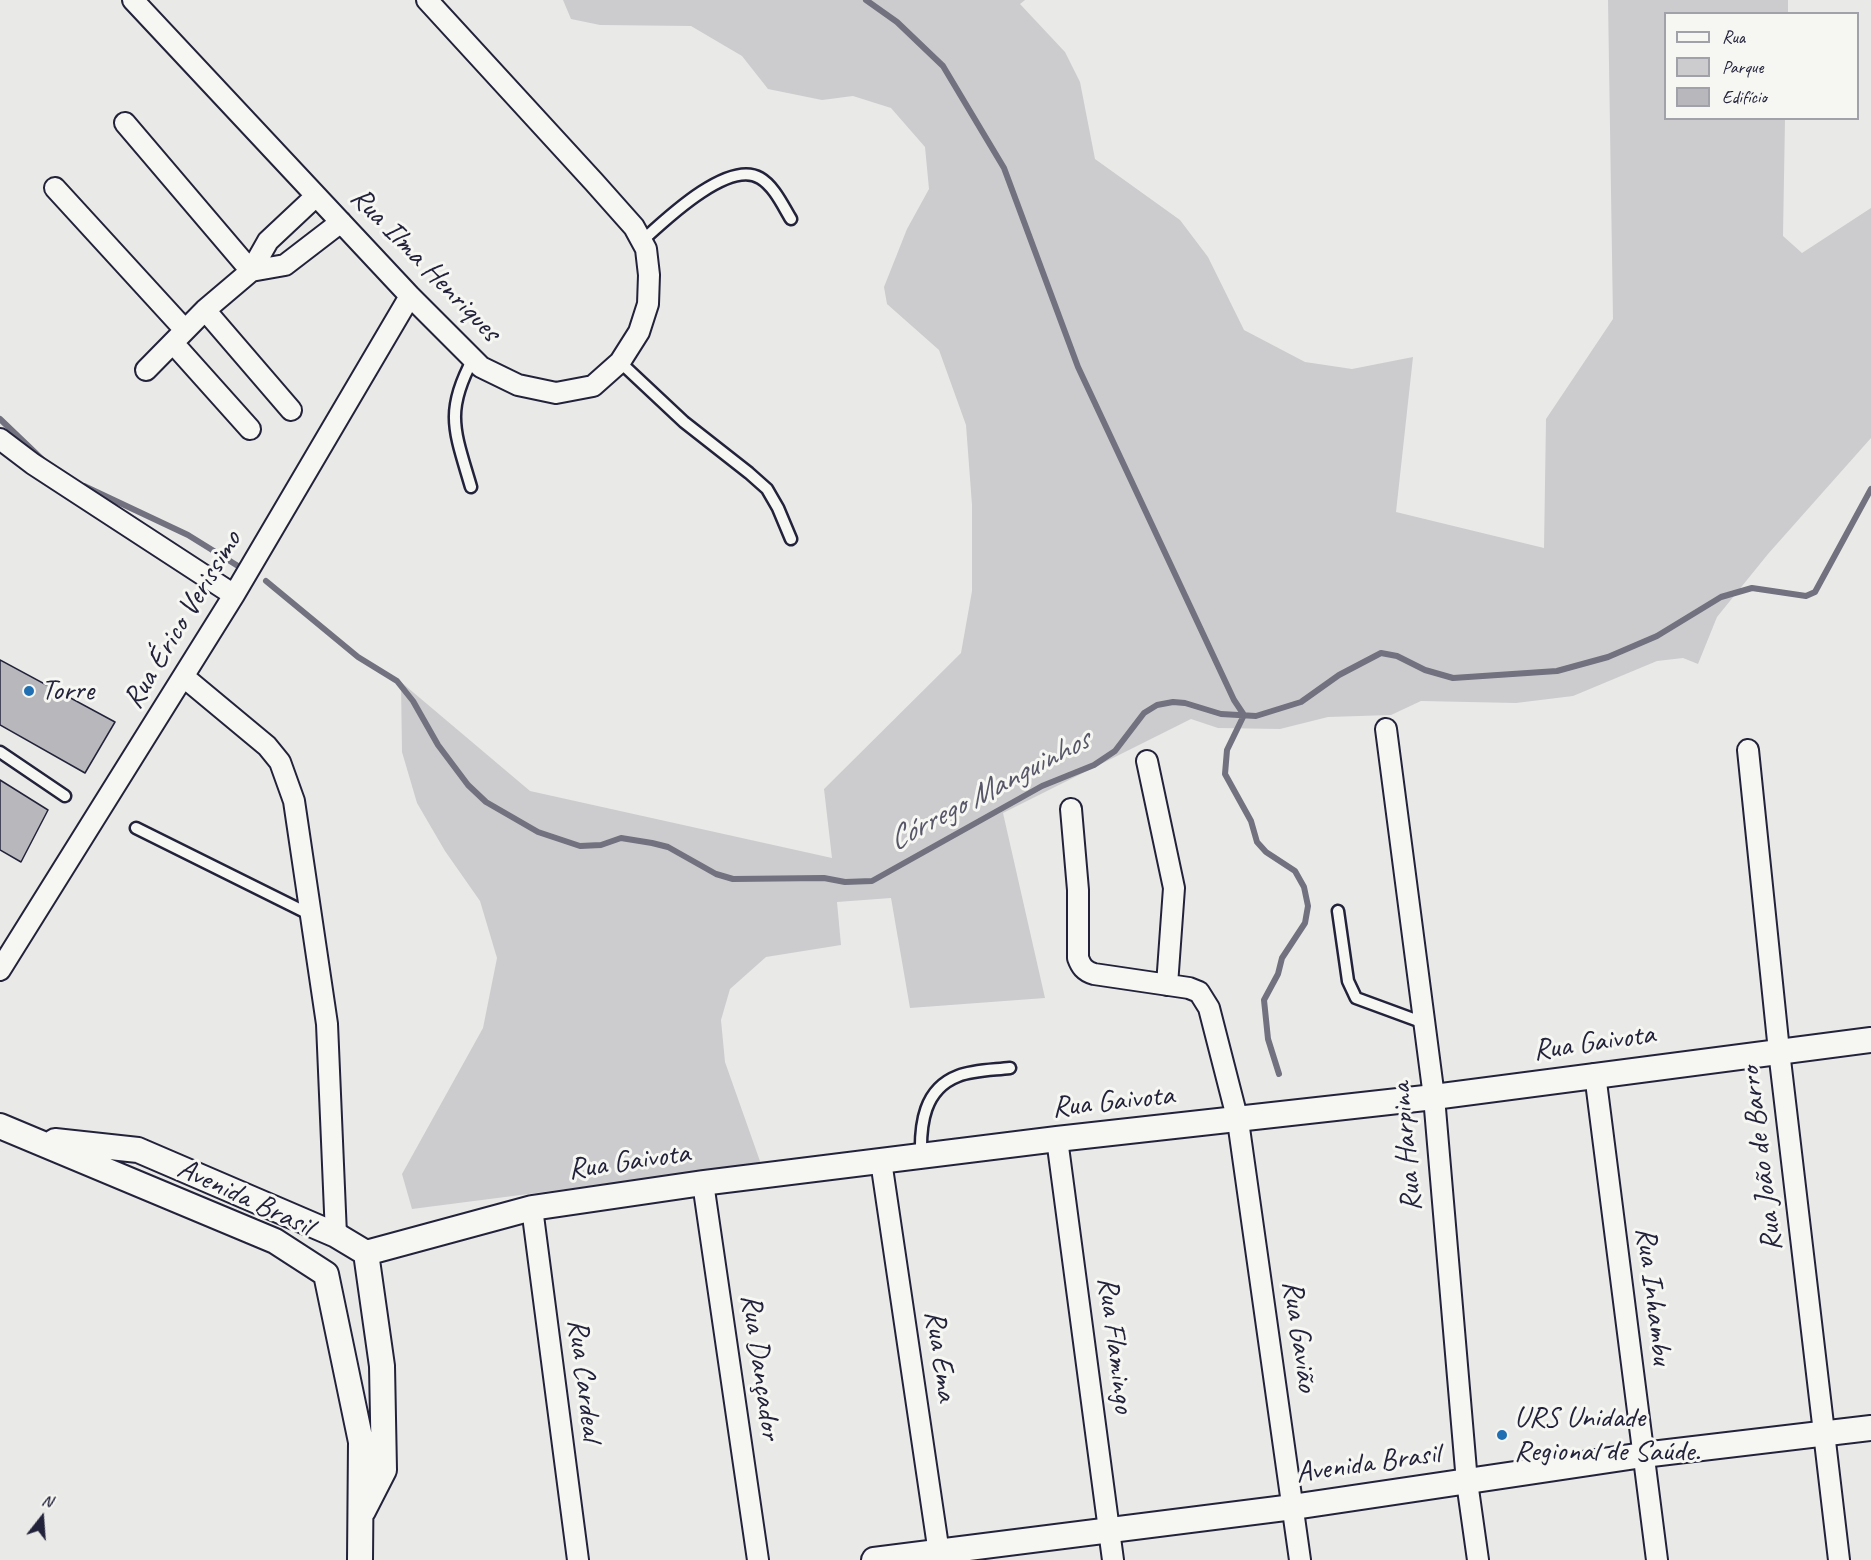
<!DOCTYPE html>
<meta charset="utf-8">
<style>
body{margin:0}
#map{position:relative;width:1871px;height:1560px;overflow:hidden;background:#e9e9e7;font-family:Caveat,sans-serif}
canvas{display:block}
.legend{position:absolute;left:1664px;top:12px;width:195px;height:108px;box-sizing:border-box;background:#f6f6f2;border:2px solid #a1a1a9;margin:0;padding:8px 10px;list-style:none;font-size:18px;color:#22223b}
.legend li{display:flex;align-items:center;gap:12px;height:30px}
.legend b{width:30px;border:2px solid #a1a1a9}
.north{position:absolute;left:12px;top:1488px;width:60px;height:60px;-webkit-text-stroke:4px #f6f6f2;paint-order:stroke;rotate:17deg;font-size:16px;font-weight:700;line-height:24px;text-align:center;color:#22223b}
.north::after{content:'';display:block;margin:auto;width:21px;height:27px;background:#22223b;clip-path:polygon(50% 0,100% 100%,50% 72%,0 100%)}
</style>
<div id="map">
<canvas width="1871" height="1560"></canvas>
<ul class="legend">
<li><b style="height:8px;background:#f6f6f2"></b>Rua</li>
<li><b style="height:16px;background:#ccccce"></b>Parque</li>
<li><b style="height:16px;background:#b8b8bc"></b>Edifício</li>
</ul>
<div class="north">N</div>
</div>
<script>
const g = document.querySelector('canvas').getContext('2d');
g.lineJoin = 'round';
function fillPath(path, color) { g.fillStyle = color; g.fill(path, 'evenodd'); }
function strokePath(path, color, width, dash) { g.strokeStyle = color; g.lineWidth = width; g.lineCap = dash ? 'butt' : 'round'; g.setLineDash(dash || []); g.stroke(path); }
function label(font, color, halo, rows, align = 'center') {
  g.font = font + ' Caveat,sans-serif'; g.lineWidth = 6; g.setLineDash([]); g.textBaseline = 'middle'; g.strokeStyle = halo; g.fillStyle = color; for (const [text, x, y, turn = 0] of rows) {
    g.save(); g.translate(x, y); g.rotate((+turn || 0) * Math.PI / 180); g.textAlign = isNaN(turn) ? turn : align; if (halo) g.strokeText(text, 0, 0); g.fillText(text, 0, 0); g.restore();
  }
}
const green = new Path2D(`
 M563,0H1025L1020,4L1065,52L1080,82L1095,159L1180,220L1208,257L1244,330L1305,362L1352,369L1413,357L1396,512L1544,548L1546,419L1613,319L1608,0H1788V13L1666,14V118L1785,119L1783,236L1802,253L1871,208V438L1768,554L1717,617L1698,664L1683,658L1657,661L1573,696L1516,703L1421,701L1391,715L1328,717L1280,729L1218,728L1191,719L1003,813L1045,998L910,1008L891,898L837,902L841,945L766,957L730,989L721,1020L725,1062L761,1164L412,1209L402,1174L483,1028L497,958L480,901L445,851L417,803L402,752L401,682L530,791L832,858L824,789L961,653L972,591V505L966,425L939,350L887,304L884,287L907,229L929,189L925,147L891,108L853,96L822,100L768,89L742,56L691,26L600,25L571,19Z`);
const stream = new Path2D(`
 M866,0L897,22L943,66L1004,168L1078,367L1234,700L1244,715
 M0,419L47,464
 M84,486L188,535L238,566
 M266,581L358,657L397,681L413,701L438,745L468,785L486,802L538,832L580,846L601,845L621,838L652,843L668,847L716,874L733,879L824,878L845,882L872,881L1042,786L1094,765L1115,751L1144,713L1157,705L1173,702L1185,703L1221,714L1256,716L1301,702L1339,675L1381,653L1397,656L1425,670L1453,678L1557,671L1608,657L1657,636L1721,597L1752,588L1806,596L1815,592L1871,489
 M1244,715L1227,750L1225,774L1251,821L1257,842L1266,852L1295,871L1304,887L1308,906L1305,923L1282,958L1278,974L1264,1000L1268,1039L1279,1074`);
const building = new Path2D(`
 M0,660L115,722L85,773L0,725Z
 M0,780L48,810L21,862L0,850Z`);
const service = new Path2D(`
 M642,241C664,221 728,159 760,178C774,186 783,206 791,219
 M620,362L684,422L749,473L767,489L778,508L791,539
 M471,487C455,432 444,412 473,359
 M0,752L65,796
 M136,828L311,915
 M1338,911L1348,981L1356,998L1424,1023
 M921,1156C920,1124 924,1089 958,1076C973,1070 994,1070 1010,1068`);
const minor = new Path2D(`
 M133,0L410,296L481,367L518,385L556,393L593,386L620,362L639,332L648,304L649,275L646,249L634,227L594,182L427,0
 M125,123L251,271
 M55,188L185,330
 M251,271L285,265L341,222
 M205,310L291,410
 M173,343L250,429
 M146,370L205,310L251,271L268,241L316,196
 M0,439L33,464L234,595
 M184,677L267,746L280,762L294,801L327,1024L336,1235
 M1386,729L1434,1097L1467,1482L1478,1560
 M1748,750L1779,1051L1839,1560
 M1147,761L1174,888L1167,985
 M1071,809L1078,890V958C1081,966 1084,971 1094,974L1189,988L1199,992L1209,1008L1238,1121L1300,1560
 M0,970L234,595L410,296
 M1595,1074L1657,1560
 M1057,1139L1113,1560
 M881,1161L940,1560
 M703,1183L758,1560
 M532,1208L578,1560`);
const tertiary = new Path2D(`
 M0,1126L275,1241L326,1274L361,1442L360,1560
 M55,1141L138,1150L336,1235L366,1253L382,1366L384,1470L363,1511
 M366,1253L532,1208L703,1183L1057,1139L1434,1097L1871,1040
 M874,1560L1293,1507L1643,1455L1871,1428`);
const markers = [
 [29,691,6,"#1f6fb2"],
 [1502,1435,6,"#1f6fb2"]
];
const streetNames = [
 ["Rua Ilma Henriques",425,265,46],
 ["Rua Érico Verissimo",183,620,-59],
 ["Rua Gaivota",1594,1043,-8],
 ["Rua Gaivota",1113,1102,-6],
 ["Rua Harpina",1407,1147,-95],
 ["Rua João de Barro",1762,1159,-97],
 ["Rua Gaivota",629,1162,-8],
 ["Avenida Brasil",245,1198,25],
 ["Rua Inhambu",1653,1296,83],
 ["Rua Gavião",1299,1336,82],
 ["Rua Flamingo",1115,1345,83],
 ["Rua Ema",940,1356,82],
 ["Rua Dançador",760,1367,82],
 ["Rua Cardeal",584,1380,83],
 ["Avenida Brasil",1368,1464,-8]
];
const poiNames = [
 ["Torre",41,691],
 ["URS Unidade",1514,1418],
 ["Regional de Saúde.",1514,1452]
];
const waterNames = [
 ["Córrego Manguinhos",989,791,-28]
];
fillPath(green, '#ccccce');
strokePath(stream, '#71717f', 6);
fillPath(building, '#b8b8bc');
strokePath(building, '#22223b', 1.5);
strokePath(service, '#22223b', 15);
strokePath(minor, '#22223b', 24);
strokePath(tertiary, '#22223b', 28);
strokePath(service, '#f6f6f2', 10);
strokePath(minor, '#f6f6f2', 20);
strokePath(tertiary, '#f6f6f2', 24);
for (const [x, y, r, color] of markers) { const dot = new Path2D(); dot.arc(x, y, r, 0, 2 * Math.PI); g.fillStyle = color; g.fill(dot); strokePath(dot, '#f6f6f2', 2); }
label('30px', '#22223b', '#f6f6f2', streetNames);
label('30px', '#22223b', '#f6f6f2', poiNames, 'left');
label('italic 32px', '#565668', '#f6f6f2', waterNames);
</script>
